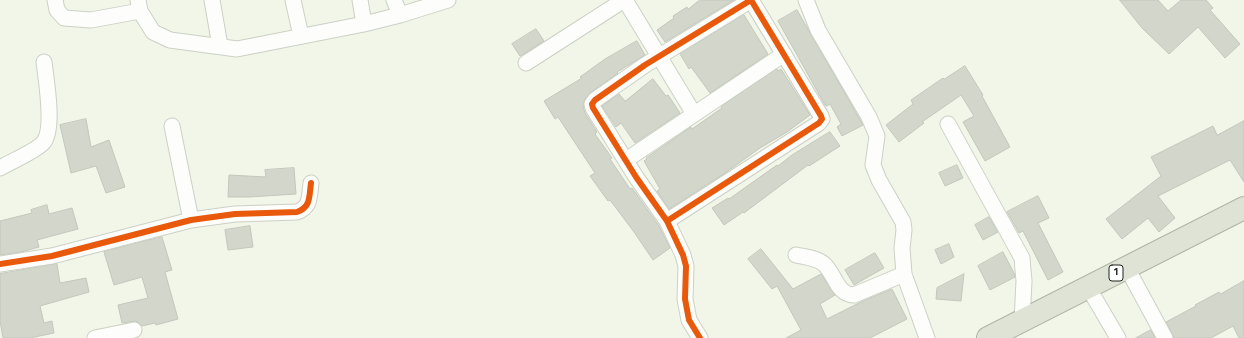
<!DOCTYPE html>
<style>
body{margin:0}
canvas{display:block;background:#f1f6e8}
</style>
<canvas width="1244" height="338"></canvas>
<script>
const g = document.querySelector('canvas').getContext('2d');
g.lineJoin = 'round';
function fillPath(path, color) { g.fillStyle = color; g.fill(path, 'evenodd'); }
function strokePath(path, color, width, dash) { g.strokeStyle = color; g.lineWidth = width; g.lineCap = dash ? 'butt' : 'round'; g.setLineDash(dash || []); g.stroke(path); }
function label(font, color, halo, rows, align = 'center') {
  g.font = font + ' "Titillium Web",sans-serif'; g.lineWidth = 3; g.setLineDash([]); g.textBaseline = 'middle'; g.strokeStyle = halo; g.fillStyle = color; for (const [text, x, y, turn = 0] of rows) {
    g.save(); g.translate(x, y); g.rotate((+turn || 0) * Math.PI / 180); g.textAlign = isNaN(turn) ? turn : align; if (halo) g.strokeText(text, 0, 0); g.fillText(text, 0, 0); g.restore();
  }
}
const building = new Path2D(`
 M700,0H734L665,42L657,30L674,18L673,16L687,7L688,9Z
 M1120,0H1158L1168,11L1181,0H1206L1213,8L1210,10L1240,44L1225,58L1198,27L1169,54L1142,28Z
 M797,10L863,125L842,136L837,127L841,124L830,104L827,106L825,105L778,21Z
 M744,15L768,54L710,93L691,67L689,69L680,54Z
 M536,29L544,41L520,56L512,44Z
 M637,41L645,55L617,72L618,73L590,93L585,99L583,106L585,113L597,132L595,134L612,158L610,159L630,189L632,188L659,226L670,248L653,260L634,232L610,200L608,201L590,176L595,173L558,117L555,119L544,101L582,78L580,77L605,59Z
 M965,66L983,95L982,96L1010,147L985,161L963,122L974,116L961,95L922,122L924,123L899,142L886,125L913,104L911,100L943,78L944,79Z
 M777,69L778,71L781,69L810,115L787,132L760,148L725,173L669,209L657,191L660,189L644,161L647,159L646,158L691,127L692,129L722,108L721,107Z
 M653,79L666,96L668,95L680,113L635,143L621,123L616,127L602,106L619,94L625,101Z
 M86,119L91,147L109,140L125,187L106,193L96,166L71,173L60,125Z
 M1244,121V182L1230,160L1158,196L1175,218L1159,232L1148,218L1122,239L1106,219L1161,176L1151,157L1213,126L1217,135Z
 M830,132L840,146L809,166L808,165L744,213L743,212L724,225L712,208L728,198L729,199L777,165L778,166L792,155Z
 M957,165L963,178L945,186L939,173Z
 M294,168L296,194L249,197H228L229,175L266,177L265,170Z
 M1038,196L1049,218L1038,223L1063,272L1048,280L1023,231L1019,233L1007,212Z
 M47,205L49,214L72,208L78,229L37,240L39,247L21,252L0,255V221L32,213L31,210Z
 M989,217L998,232L983,240L975,225Z
 M250,226L253,247L228,250L225,230Z
 M162,237L172,270L165,272L178,319L156,325L155,323L142,326L136,321L122,323L118,305L148,298L142,277L114,285L104,252Z
 M949,244L954,257L941,264L935,250Z
 M761,249L793,289L821,274L835,295L820,304L827,319L863,301L892,289L907,319L870,338H786L801,330L777,286L772,289L748,259Z
 M1003,252L1014,273L1015,277L990,290L978,266Z
 M875,253L884,268L854,285L845,270Z
 M57,264L60,283L86,278L89,292L40,306L44,323L52,321L54,333L30,338H3L0,321V274Z
 M964,274L961,301L936,299L937,288Z
 M1244,281V338H1239L1233,326L1211,338H1174L1166,322L1196,306L1195,305L1219,292L1220,294Z
 M1151,330L1155,338H1136Z`);
const minor = new Path2D(`
 M55,0L57,10L64,18L91,20L140,11
 M138,0L140,11L153,32L170,40L237,49L364,24L360,0
 M212,0L220,46
 M293,0L301,36
 M394,0L400,15
 M625,0L694,114
 M806,0L818,30L869,117L877,136L873,165L879,180L903,222L904,230L902,248L904,274L927,338
 M364,24L400,15L448,0
 M526,63L624,0
 M948,124L1022,258L1024,281L1022,321
 M172,126L191,220
 M626,160L784,54
 M0,168C12,161 34,152 43,143C55,130 46,79 44,62
 M667,221L819,123L822,119L821,116L751,0
 M796,255C805,257 817,258 824,264C835,274 837,295 854,295L904,274
 M0,264L52,256L191,220L235,214L297,212C311,207 309,197 311,183
 M1127,268L1165,338
 M1088,287L1118,338
 M95,338L134,330
 M700,338L689,320L685,299L686,266L683,255L667,221L636,177L593,108L592,104L595,100L645,65L751,0`);
const highway = new Path2D(`
 M988,338L1244,208`);
const cycleway = new Path2D(`
 M667,221L819,123L822,119L821,116L751,0
 M0,264L52,256L191,220L235,214L297,212C311,207 309,197 311,183
 M700,338L689,320L685,299L686,266L683,255L667,221L636,177L593,108L592,104L595,100L645,65L751,0`);
const shields = [
 [1116,273,14]
];
const shieldNames = [
 ["1",1116,273]
];
fillPath(building, '#d2d6cb');
strokePath(building, '#c3c7bc', 1);
strokePath(minor, '#ccd0c5', 17);
strokePath(highway, '#aeb5a1', 24);
strokePath(minor, '#fdfefc', 15);
strokePath(highway, '#dfe3d5', 22);
strokePath(cycleway, '#e8590c', 6);
for (const [x, y, w] of shields) { const box = new Path2D(); box.roundRect(x - w / 2, y - 8, w, 16, 3); g.fillStyle = '#fff'; g.fill(box); strokePath(box, '#21241b', 1); }
label('bold 10px', '#21241b', null, shieldNames);
</script>
